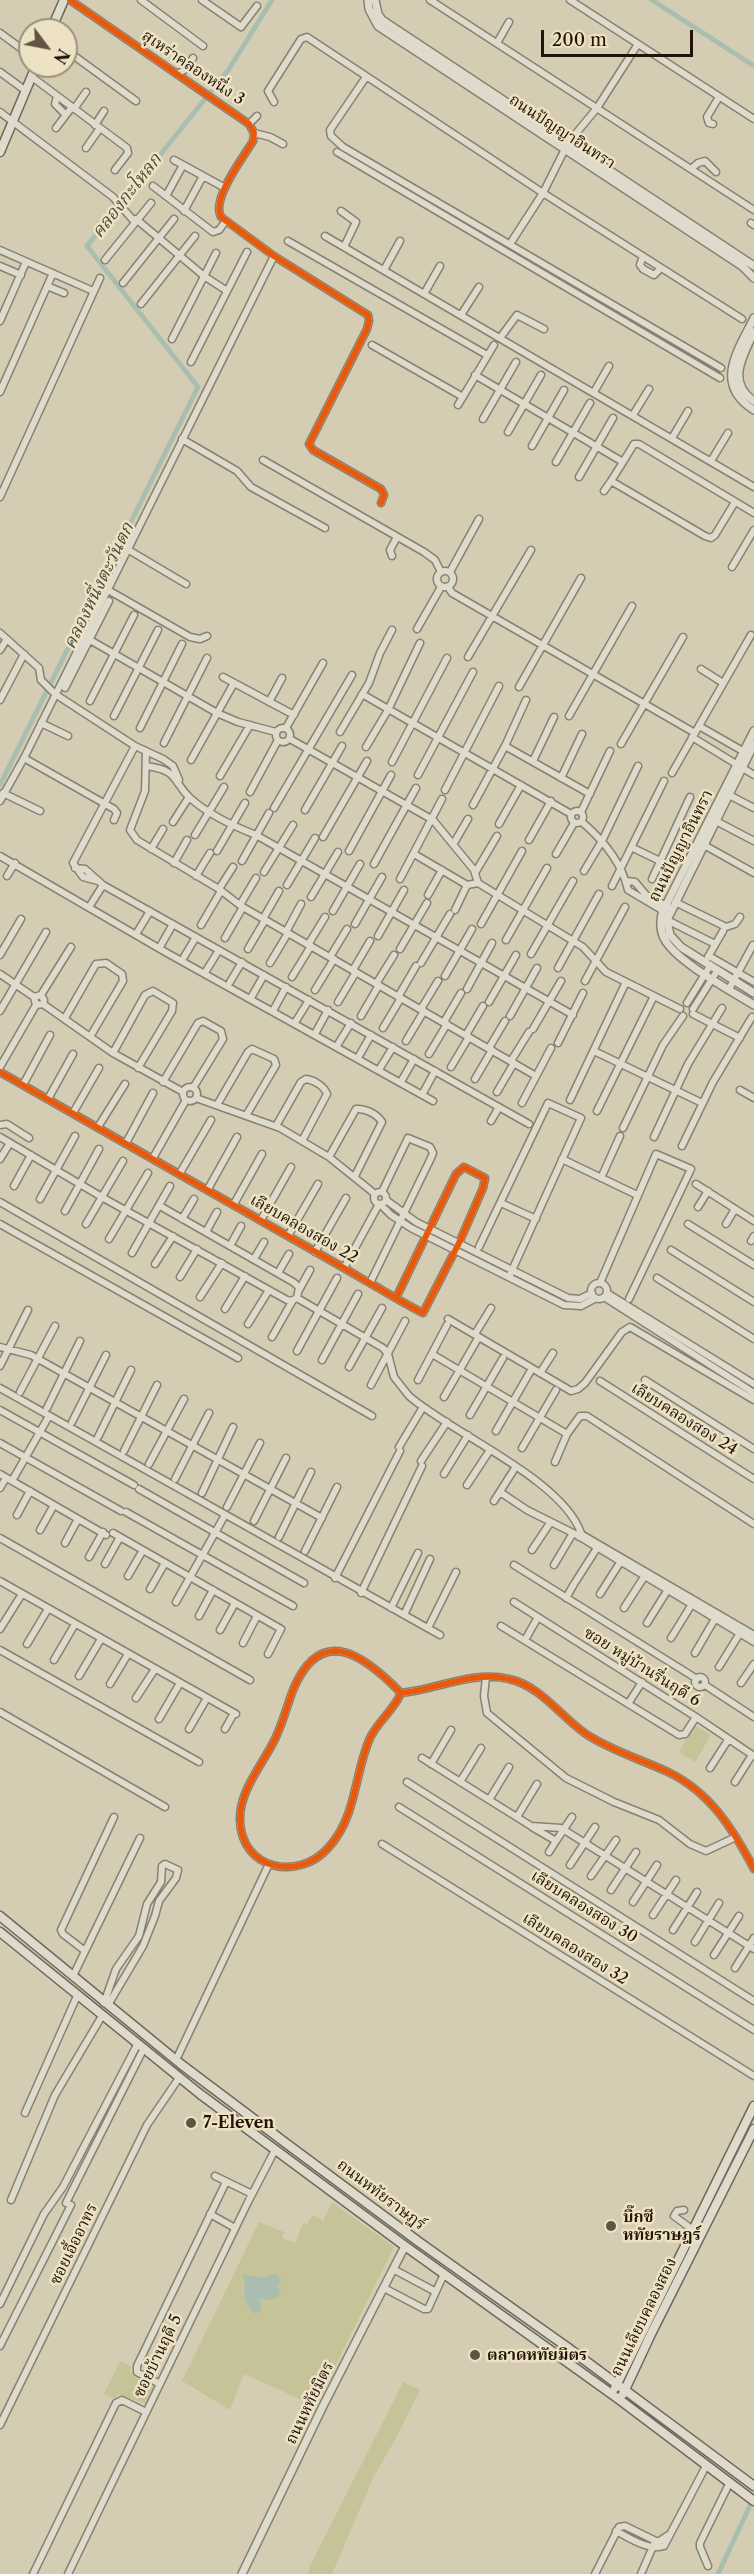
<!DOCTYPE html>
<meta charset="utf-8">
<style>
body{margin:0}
#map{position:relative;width:754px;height:2574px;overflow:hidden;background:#d5cdb3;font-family:"Libre Caslon Text",serif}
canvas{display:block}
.north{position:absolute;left:18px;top:18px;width:60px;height:60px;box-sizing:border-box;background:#ede3c4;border:2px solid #9c907a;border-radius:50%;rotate:122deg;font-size:16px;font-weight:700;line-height:24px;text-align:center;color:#23130a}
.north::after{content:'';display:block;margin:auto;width:21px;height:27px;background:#615445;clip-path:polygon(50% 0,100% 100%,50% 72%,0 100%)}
.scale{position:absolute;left:541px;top:30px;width:152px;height:27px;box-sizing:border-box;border:3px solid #23130a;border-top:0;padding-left:8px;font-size:18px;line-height:21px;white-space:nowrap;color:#23130a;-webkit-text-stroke:4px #ede3c4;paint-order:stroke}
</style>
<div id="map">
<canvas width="754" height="2574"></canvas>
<div class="north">N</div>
<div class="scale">200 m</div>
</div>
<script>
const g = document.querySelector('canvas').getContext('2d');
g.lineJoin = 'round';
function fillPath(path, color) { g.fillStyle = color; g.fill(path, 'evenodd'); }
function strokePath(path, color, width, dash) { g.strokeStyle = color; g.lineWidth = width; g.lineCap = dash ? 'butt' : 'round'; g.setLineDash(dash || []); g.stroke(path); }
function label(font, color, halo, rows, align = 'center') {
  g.font = font + ' "Libre Caslon Text","Noto Serif Thai",serif'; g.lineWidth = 5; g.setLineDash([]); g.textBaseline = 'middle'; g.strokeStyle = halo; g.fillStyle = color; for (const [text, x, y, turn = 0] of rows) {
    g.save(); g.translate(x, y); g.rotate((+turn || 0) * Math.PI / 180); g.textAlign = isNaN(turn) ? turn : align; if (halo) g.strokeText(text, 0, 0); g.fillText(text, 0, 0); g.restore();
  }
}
const green = new Path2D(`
 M694,1725L711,1735L695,1762L679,1752Z
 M332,2202L394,2247L318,2401L313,2405L244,2374L230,2410L182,2381L259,2222L284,2232L282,2238L295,2243L303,2223L307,2224L313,2215L323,2221ZM275,2273L277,2287L271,2300L258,2299L248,2304L242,2291L245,2282L243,2274L262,2277Z
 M120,2361L131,2367L130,2371L154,2385L146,2404L118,2394L115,2399L104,2394Z
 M403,2382L420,2390L395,2440L374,2476L332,2574H308L310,2566Z`);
const water = new Path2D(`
 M275,2273L281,2279L277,2287L281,2290L278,2297L271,2300L259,2299L262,2310L255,2314C246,2306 241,2294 245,2282L242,2274L262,2277Z`);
const canal = new Path2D(`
 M652,0L754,66
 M0,785L198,387L87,246L229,69L272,0
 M718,2574L753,2499`);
const minor = new Path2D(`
 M70,0L249,124L254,133L253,141C243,158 211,199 221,217L274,256L368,315L369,321L367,329L309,444L313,450L381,489L384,495L381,503
 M141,0L203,46
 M202,0L241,27L257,6
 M430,0L754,210
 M570,0L754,119
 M0,33L30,55
 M497,43L509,22
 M66,50L136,101
 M0,72L26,91
 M177,74L186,69L193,58
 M32,77L127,148L128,153L115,170
 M366,77L330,130L331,136L343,147L721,368
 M57,96L55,104L66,115
 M274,102L268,91L301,39L307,37L543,193L742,319
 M74,109L86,92
 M0,112L113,197L133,220L137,221
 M249,124L257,116
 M713,124L709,123L707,117L719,97
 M95,125L104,111
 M56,128L72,107
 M254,133L270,137L283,144
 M86,148L100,128
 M337,152L720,378
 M174,160L225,188
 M691,169L698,163L705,161L716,172
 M153,186L213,232L219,230L225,222
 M166,196L183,165
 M184,211L203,176
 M341,211L356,222L344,247
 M136,219L204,276L227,291
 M751,223L754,225
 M325,236L754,487
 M288,241L487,355
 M510,244L543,193L568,143L597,108L638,44
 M0,250L93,291
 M643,256L640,265L643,269L654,275L661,268
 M105,260L151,203
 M0,266L21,275
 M384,270L400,241
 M123,283L174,219
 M47,286L64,293
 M424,294L440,266
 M141,304L195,236
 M461,315L479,287
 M0,321L26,262
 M500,338L517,315L544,329
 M172,339L216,253
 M372,345L463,397
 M191,362L247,252
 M475,375L623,462L634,444H639L754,513
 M0,392L53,273
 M594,392L609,366
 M458,405L494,345
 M633,415L649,389
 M483,419L516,362
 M508,432L541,375
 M672,438L688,411
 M182,439L237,471L251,487L325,528
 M532,446L564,390
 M263,460L424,552L435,560L441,572
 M711,461L728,433
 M556,462L590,403
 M623,462L611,481L705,536L711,538L715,535L735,502
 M579,477L613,418
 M604,491L611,481
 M0,497L100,278
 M127,549L186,584
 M392,556L390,550L397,537
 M732,567L754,530
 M437 579a8 8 0 1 1 16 0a8 8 0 1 1-16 0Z
 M450,572L479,519
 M448,587L452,593L695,733
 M108,590L190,637L200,639L207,636
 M417,629L441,587
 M0,633L39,668L41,680L55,694L135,746L163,759L173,766L179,780
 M90,640L217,713L238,722L276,732
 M0,650L7,639
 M468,657L531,550
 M701,669L723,683
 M223,677L294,715
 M519,687L581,578
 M65,688L109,601
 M362,694L571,814
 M0,700L24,654
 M90,701L134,615
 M269,702L282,678
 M114,716L158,630
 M569,716L632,606
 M41,723L68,736
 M699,726L748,754
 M276 735a7 7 0 1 1 14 0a7 7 0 1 1-14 0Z
 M140,728L182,644
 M286,728L323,663
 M340,732L369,683L380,653L392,630
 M692,737L754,775
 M290,739L433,820L474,870L478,883
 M164,743L207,658
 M621,744L683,637
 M505,746L590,794
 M366,747L388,710L420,643
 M146,751L145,791L130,830L137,840L219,889L241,906L536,1076
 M24,758L114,809L117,813L114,820
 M191,760L234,683
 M533,761L554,717
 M392,762L447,658
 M146,766C179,770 172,781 190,798C209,815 233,826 256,835L573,1015
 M672,773L751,635
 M418,775L473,672
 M220,776L250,725
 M561,778L582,734
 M445,790L499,686
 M250,792L278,740
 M3,793L40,811
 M729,795L754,808
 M0,801L24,758L274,256
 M473,805L505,746L526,700
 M274,808L352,675
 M305,810L342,746
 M571 817a6 6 0 1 1 12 0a6 6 0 1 1-12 0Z
 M581,812L610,751
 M714,820L754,841
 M173,822L189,797
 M582,822C603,840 622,863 628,890L665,912
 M499,824L521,785
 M195,835L224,787
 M323,837L367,761
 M529,840L551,801
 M454,843L468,819
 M704,845L754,873
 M633,848L660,861
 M151,849L163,829
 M217,851L245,803
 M349,851L391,775
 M414,854L467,885L478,883L583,947L606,972L680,1009
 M556,854L574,823
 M0,856L167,953L433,1101
 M242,861L269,813
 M174,863L187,840
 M374,864L416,788
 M75,868L85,869L103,885L529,1124
 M584,871L602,841L638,766
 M264,872L293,825
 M475,873L497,836
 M7,876L15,863
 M196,876L210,853
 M400,879L442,799
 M652,879L690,797
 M98,881L83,877L73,863L135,746
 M627,881L635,882L646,895L670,908
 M287,885L315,838
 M612,886L664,781
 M219,889L233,867
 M428,895L442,870
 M311,897L338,852
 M675,902L726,927L735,924L740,917
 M91,904L103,885
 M240,905L256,878
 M455,910L467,885
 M333,911L360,864
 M263,919L279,891
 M667,920L715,944
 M355,924L382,877
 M481,924L522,851
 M201,925L221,891
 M138,931L150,911
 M286,932L301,904
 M378,936L404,890
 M225,938L243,907
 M506,940L547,868
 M161,945L173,924
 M308,945L325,917
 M248,949L265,920
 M400,949L427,903
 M531,954L573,881
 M0,955L21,919
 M709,956L754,982
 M184,957L196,937
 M330,957L347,929
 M708,957L723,931
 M270,963L288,933
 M421,963L450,914
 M558,968L599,894
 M353,970L370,941
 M206,971L219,950
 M0,974L34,997L36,1005L43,1004L44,1000L41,995L34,997
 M445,976L472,929
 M292,977L311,946
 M585,981L625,907
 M230,982L242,962
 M376,984L394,955
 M467,989L492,943
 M729,989L753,945
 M315,990L334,959
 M41,995L71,947
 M252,996L264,975
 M398,997L416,966
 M338,1002L356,972
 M489,1002L516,955
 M687,1003L710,966
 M43,1004L113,1053L183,1092
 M274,1009L286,987
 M421,1009L438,981
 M693,1009L717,971
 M0,1011L46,932
 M693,1014L740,1038
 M361,1016L379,985
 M510,1016L537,968
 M65,1018L96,964L106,963L122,974L123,981L90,1037
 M296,1021L309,1000
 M444,1022L461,993
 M383,1028L401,998
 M533,1029L561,981
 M316,1032L328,1010
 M466,1035L483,1006
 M406,1041L424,1011
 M558,1043L583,993
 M338,1044L351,1023
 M489,1048L505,1021
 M594,1051L702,1103
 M113,1053L145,995L153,991L173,1003L172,1011L138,1068
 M429,1054L447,1024
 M359,1056L371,1035
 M511,1061L529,1032
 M0,1067L36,1005
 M451,1067L469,1037
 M380,1068L393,1047
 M0,1072L344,1268L366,1281L370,1283C387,1293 405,1304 423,1313L459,1243L483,1188L485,1178L464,1167L456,1174L396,1298
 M475,1079L492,1050
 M402,1080L414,1059
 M163,1082L198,1023L203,1021L221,1031L223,1039L193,1088
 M23,1085L50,1035
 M183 1094a7 7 0 1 1 14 0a7 7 0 1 1-14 0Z
 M740,1090L754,1098
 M497,1092L514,1063
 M423,1093L435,1071
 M196,1098L280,1128L329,1157L375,1194
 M48,1099L73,1054
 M570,1100L626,982
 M522,1103L551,1048
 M217,1105L248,1052L252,1049L274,1059L276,1065L247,1114
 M597,1111L654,996
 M73,1113L99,1068
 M491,1121L499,1107
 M0,1125L7,1124L29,1138
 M276,1126L301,1082L306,1079C314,1080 324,1086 327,1094L302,1141
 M98,1127L125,1084
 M623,1128L663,1045L683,1016
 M0,1137L107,1200L287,1300L291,1301L297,1298L383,1348L388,1354L394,1377L409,1396C453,1434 562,1479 581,1533L579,1537
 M654,1137L688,1064L722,1008
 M126,1143L153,1093
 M682,1146L713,1082L752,1017
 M329,1157L356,1109C365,1108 377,1114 382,1122L355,1176
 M153,1158L186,1100
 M0,1159L10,1143
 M562,1159L637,1195
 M180,1173L211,1120
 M601,1178L620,1136
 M696,1184L754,1221
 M14,1186L31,1155
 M208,1189L237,1137
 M374 1198a6 6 0 1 1 12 0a6 6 0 1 1-12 0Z
 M40,1199L75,1136
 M386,1200L416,1222L568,1298L580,1299L592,1293
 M0,1202L372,1416
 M501,1203L536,1219
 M234,1204L262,1154
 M380,1204L391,1215L411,1228L564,1305L581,1306L596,1298
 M160,1206L293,1282L299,1287L297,1298
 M698,1207L708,1191
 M65,1211L99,1149
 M182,1219L194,1199
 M261,1220L291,1167
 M0,1224L238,1358
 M86,1224L123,1161
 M688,1224L754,1265
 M726,1224L735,1209
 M206,1232L217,1212
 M288,1236L318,1184
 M109,1239L148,1173
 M751,1241L754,1236
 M230,1246L241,1226
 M479,1247L548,1103L581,1118L509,1277
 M671,1250L754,1302
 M315,1252L346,1198
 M132,1253L170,1186
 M254,1259L264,1242
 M155,1264L173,1236
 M344,1268L379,1204
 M278,1273L289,1254
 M180,1277L197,1249
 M657,1278L754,1339
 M370,1283L431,1158L433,1153L430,1147L408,1138L382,1192
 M600,1283L656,1154L691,1169L629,1299
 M591 1291a8 8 0 1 1 16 0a8 8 0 1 1-16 0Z
 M299,1290L310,1270
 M607,1293L754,1384
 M200,1297L222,1263
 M604,1297L754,1393
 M225,1309L245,1276
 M448,1319L571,1391L578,1389L585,1383L622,1332L630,1327L754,1400
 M248,1324L269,1290
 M475,1334L491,1308
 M272,1337L293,1300
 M0,1347L31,1355L322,1518
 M297,1351L337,1278
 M432,1354L567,1434L580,1416H587L754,1524
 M322,1360L358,1294
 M0,1366L28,1310
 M349,1367L382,1308
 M540,1373L553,1353
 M418,1380L447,1325
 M645,1380L754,1449
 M600,1381L754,1479
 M371,1385L405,1321
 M0,1388L440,1635
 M20,1392L55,1326
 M444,1397L477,1340
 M47,1408L80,1341
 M0,1410L134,1485
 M470,1415L503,1358
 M72,1422L106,1355
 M496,1431L530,1372
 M98,1437L131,1370
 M0,1443L121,1511
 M399,1447L423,1407
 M522,1448L556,1390
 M124,1451L157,1385
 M421,1461L447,1422
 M555,1462L567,1434
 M149,1464L184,1399
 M0,1474L106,1535
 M444,1474L468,1435
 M175,1479L209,1413
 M12,1481L49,1416
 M467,1485L490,1450
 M0,1488L6,1478
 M139,1489L304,1583
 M500,1492L527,1510L575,1534L754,1642
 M202,1493L233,1427
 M494,1501L515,1468
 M227,1507L260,1443
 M126,1512L293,1606
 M17,1515L30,1491
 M254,1521L286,1458
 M40,1530L54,1505
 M113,1533L281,1629L268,1654
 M579,1533L754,1635
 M279,1537L311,1472
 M0,1538L250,1680
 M65,1543L78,1519
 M532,1550L550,1523
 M305,1551L337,1487
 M89,1557L103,1532
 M105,1564L120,1537
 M514,1565L697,1679
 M554,1565L573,1533
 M128,1576L143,1550
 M335,1578L400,1451
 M0,1581L236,1714
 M576,1581L597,1548
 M150,1589L165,1563
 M361,1593L422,1466
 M600,1594L621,1561
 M566,1598L574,1584
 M176,1602L225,1515
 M514,1602L696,1717L754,1756
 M391,1608L418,1553
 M624,1608L644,1577
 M404,1615L430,1559
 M199,1616L213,1590
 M647,1623L669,1588
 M501,1626L679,1735L685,1734L696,1717
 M428,1628L456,1572
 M0,1629L22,1594
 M220,1630L235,1603
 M671,1638L692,1604
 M525,1640L538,1617
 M243,1643L257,1616
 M27,1644L48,1609
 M0,1650L199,1762
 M695,1653L716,1617
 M54,1660L75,1624
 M719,1667L740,1633
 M79,1676L101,1639
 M486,1677L484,1696L487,1713L566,1778L614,1802L659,1820L690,1844L706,1851L736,1837
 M695 1682a5 5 0 1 1 10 0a5 5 0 1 1-10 0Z
 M741,1683L754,1664
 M110,1684L128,1654
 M705,1685L754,1717
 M401,1693C394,1710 378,1721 370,1738C354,1774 357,1816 329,1847C299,1882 241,1870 240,1820C239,1790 264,1763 276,1737C283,1722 287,1706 293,1690C321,1623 364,1655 401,1693C436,1690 473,1670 509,1679C541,1686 560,1716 586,1734C612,1751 640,1759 668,1772C710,1792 733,1829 754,1869
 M136,1698L155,1669
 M628,1704L642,1682
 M0,1712L165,1807
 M159,1719L180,1683
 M189,1729L207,1698
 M225,1729L234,1713
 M422,1758L531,1826L561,1828L754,1949
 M431,1764L451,1730
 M710,1768L728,1740
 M407,1782L754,2001
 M460,1782L481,1748
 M735,1782L752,1755
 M489,1800L509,1767
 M399,1807L754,2030
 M517,1817L537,1784
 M532,1827L556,1841L572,1817
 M382,1844L754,2076
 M549,1852L556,1841
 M570,1865L595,1827
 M591,1876L616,1840
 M611,1890L636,1852
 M633,1902L657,1865
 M653,1915L676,1880
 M673,1930L697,1892
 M695,1942L719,1903
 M85,1951L63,1934L61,1930L114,1817
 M714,1955L739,1916
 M735,1968L754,1938
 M73,1976L140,1838
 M104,2003L116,1969L139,1936L147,1904L161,1882L162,1866L165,1864L178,1870L176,1878L159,1901L155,1916L143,1946L108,2005
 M176,2060L269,1864
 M25,2113L77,1996
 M215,2176L252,2194
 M11,2200L55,2095L102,2016
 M684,2210L677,2211L674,2216L693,2230
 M210,2214L235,2228
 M393,2269L436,2292
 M384,2288L424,2309H428L444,2274
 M0,2304L44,2214L63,2187L137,2045
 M0,2346L71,2205L66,2203L143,2050
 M160,2384L137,2372V2366L226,2182
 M0,2425L147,2125L179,2078
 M616,2531C630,2538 648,2551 664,2546L706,2466
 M708,2566L700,2547V2543L729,2484
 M33,2574L116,2403L122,2400L146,2412
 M68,2574L248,2202L275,2150
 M595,2574L619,2527L625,2526L658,2542L670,2534
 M641,2574L654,2544`);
const tertiary = new Path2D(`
 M368,0L369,9L378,26L742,266L754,278
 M375,0L378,14L382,20L754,266
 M754,318C738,351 713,384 754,410
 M754,332C743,355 726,383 754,401
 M754,731L663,911C660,919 660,930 664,938C675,961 732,991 754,1005
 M754,744L667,920L670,935L681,947L754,993
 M242,2574L323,2406L405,2246`);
const secondary = new Path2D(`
 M51,30L64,0
 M0,152L36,66
 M0,1916L182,2065L287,2144L419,2242L567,2347L754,2486
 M0,1932L200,2094L405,2246L620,2400L754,2501
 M615,2388L754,2106
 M623,2394L651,2334L754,2129`);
const cycleway = new Path2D(`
 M70,0L249,124L254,133L253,141C243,158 211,199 221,217L274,256L368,315L369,321L367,329L309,444L313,450L381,489L384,495L381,503
 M0,1072L344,1268L366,1281L370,1283C387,1293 405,1304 423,1313L459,1243L483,1188L485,1178L464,1167L456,1174L396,1298
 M401,1693C394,1710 378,1721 370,1738C354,1774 357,1816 329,1847C299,1882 241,1870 240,1820C239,1790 264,1763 276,1737C283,1722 287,1706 293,1690C321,1623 364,1655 401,1693C436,1690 473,1670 509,1679C541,1686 560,1716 586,1734C612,1751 640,1759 668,1772C710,1792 733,1829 754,1869`);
const markers = [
 [191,2123,6,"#615445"],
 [611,2226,6,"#615445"],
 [475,2355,6,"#615445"]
];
const streetNames = [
 ["สุเหร่าคลองหนึ่ง 3",193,68,34],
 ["ถนนปัญญาอินทรา",562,132,33],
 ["ถนนปัญญาอินทรา",681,846,-63],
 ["เลียบคลองสอง 22",304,1229,30],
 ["เลียบคลองสอง 24",684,1419,32],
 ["ซอย หมู่บ้านรื่นฤดี 6",642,1667,32],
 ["เลียบคลองสอง 30",584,1907,32],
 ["เลียบคลองสอง 32",575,1949,32],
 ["ถนนหทัยราษฎร์",381,2195,37],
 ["ซอยเอื้ออาทร",74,2244,-64],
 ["ถนนเลียบคลองสอง",644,2317,-64],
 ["ซอยบ้านฤดี 5",158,2356,-64],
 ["ถนนหทัยมิตร",310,2403,-64]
];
const poiNames = [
 ["7-Eleven",203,2123],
 ["บิ๊กซี",623,2217],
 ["หทัยราษฎร์",623,2235],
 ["ตลาดหทัยมิตร",487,2355]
];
const waterNames = [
 ["คลองกะโหลก",127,196,-52],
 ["คลองหนึ่งตะวันตก",99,586,-64]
];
fillPath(green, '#c6c398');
fillPath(water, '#aabeaf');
strokePath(canal, '#aabeaf', 5);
strokePath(minor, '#878171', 9);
strokePath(tertiary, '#878171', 10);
strokePath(secondary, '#6f685a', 11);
strokePath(minor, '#dedacc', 6);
strokePath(tertiary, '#dedacc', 7);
strokePath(secondary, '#dedacc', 8);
strokePath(cycleway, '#e8590c', 6);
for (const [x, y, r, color] of markers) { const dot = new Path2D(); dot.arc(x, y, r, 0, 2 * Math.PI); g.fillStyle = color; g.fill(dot); strokePath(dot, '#ede3c4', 2); }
label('16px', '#23130a', '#ede3c4', streetNames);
label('bold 16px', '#23130a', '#ede3c4', poiNames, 'left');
label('italic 18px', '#4c4c43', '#ede3c4', waterNames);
</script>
